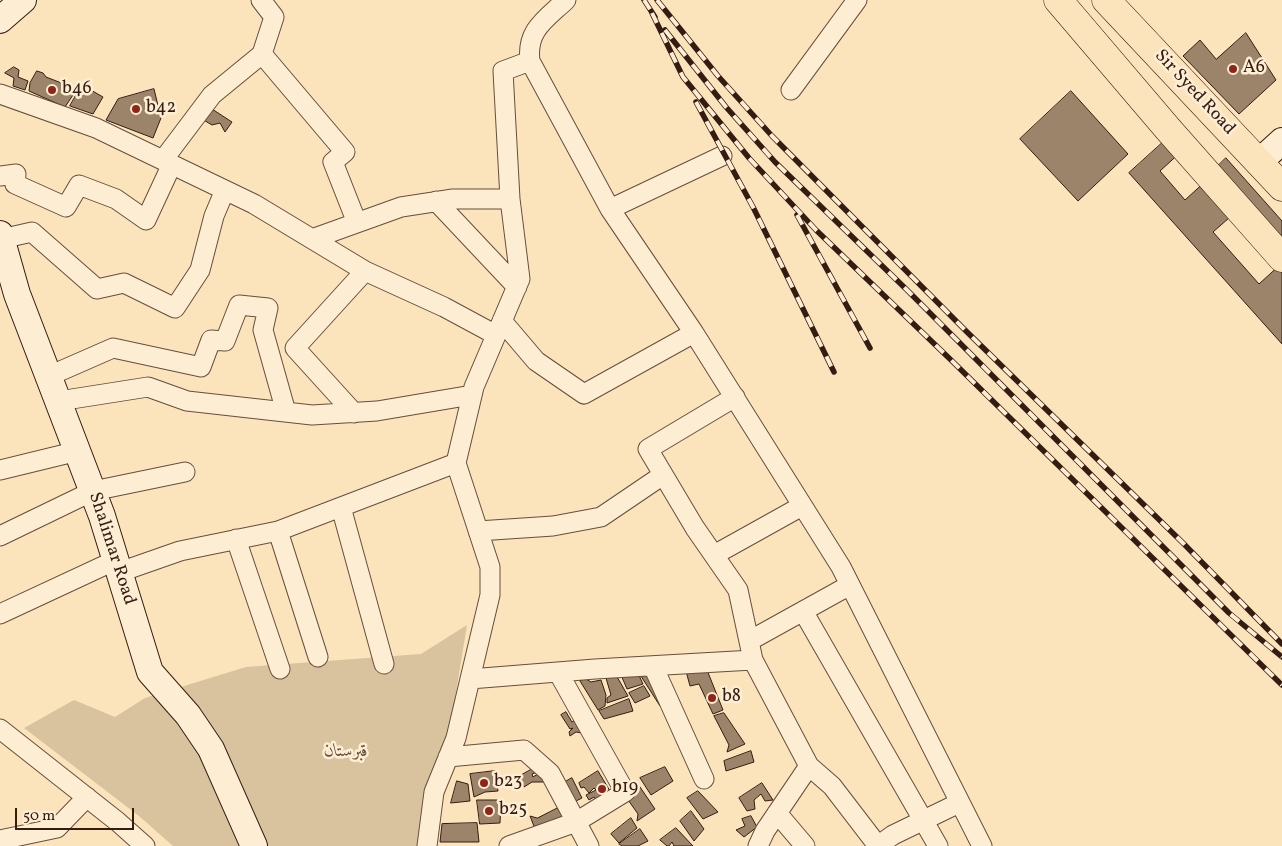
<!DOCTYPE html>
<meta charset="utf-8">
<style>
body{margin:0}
#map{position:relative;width:1282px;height:846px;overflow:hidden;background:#fbe4bb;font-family:Vollkorn,serif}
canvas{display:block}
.scale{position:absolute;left:15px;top:808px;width:119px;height:22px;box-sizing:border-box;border:2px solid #341c12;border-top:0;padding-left:6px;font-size:15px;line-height:18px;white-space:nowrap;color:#341c12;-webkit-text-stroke:4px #fcedd3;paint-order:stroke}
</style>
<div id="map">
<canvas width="1282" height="846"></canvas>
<div class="scale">50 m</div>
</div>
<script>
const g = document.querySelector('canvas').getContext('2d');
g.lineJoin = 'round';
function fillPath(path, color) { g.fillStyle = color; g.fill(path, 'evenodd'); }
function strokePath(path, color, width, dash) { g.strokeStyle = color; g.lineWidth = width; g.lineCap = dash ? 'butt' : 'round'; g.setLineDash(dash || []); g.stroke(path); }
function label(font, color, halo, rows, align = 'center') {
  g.font = font + ' Vollkorn,Amiri,serif'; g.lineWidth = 5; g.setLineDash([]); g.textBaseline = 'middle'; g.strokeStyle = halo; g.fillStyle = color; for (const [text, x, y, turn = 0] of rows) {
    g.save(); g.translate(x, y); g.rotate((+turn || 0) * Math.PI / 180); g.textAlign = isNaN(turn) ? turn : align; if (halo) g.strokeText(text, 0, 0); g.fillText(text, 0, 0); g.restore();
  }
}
const green = new Path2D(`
 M467,625L444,765L425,846H173L139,816L24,728L74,700L115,717L145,698L246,667L421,654Z`);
const building = new Path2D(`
 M1246,33L1276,80L1239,114L1183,56L1200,40L1216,59Z
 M14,67L19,70L18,77L28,81L25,90L13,86L14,78L5,73Z
 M37,71L43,73L46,77L77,89L65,107L29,91L30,83Z
 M82,85L103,97L93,114L70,106Z
 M154,89L161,118L153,138L106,120L118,99Z
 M1071,91L1128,154L1078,201L1020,139Z
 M212,109L232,122L225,132L220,123L212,125L202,119Z
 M1170,136L1183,150L1160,171L1185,200L1208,179L1237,211L1213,232L1259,284L1282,263V344L1129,173Z
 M1226,158L1282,221V250L1213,171Z
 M707,670L723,710L713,714L699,684L690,686L686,671Z
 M637,671L643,684L627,689L621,675Z
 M652,671L666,701L660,706L639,673Z
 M616,675L628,696L607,703V698L611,695L606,678Z
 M586,679L591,682L601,680L606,695L605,706L598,710L580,681Z
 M644,686L650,696L635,703L629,693Z
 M629,699L633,711L604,719L599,711Z
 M566,712L572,722L581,717L582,733L576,732L570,736L569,732L573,728L570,729L561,715Z
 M724,713L745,744L727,752L729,745L714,716Z
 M751,751L754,762L726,771L724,761Z
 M536,767L540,771L532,774L533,777L541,772L546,782H532L524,787L520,776Z
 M665,767L673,781L651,795L640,778Z
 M495,771L498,791L485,792L474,797L470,774Z
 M598,771L613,796L598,803L594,797L589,800L586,795L596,790L594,788L589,793L584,787L581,788L579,783Z
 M572,778L582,798L574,802L560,785Z
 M457,781L468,784L470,801L451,803Z
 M762,783L773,800L765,801L761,794L754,800L755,809L747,811L739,798Z
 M640,787L655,809L637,821L638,814L626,797Z
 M698,791L718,812L703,819L687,798Z
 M477,800H501L500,823L480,824Z
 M558,808L566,823L537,834L530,816L537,818Z
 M691,811L704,829L694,841L680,821Z
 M751,816L757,827L744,837L736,830L745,826L742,819Z
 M631,818L637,828L619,843L611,834Z
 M477,823L479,842H440L442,824Z
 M676,828L693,846H674L672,842L669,846H667L660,840Z
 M640,829L648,841L638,846H622L619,844Z`);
const street = new Path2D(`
 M262,54L345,152L333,162L357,223
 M530,61L610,209L694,333L841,567L982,846
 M791,90L857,0
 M0,94L96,128L254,204L312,239L401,207L453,199H510L503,71L530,61C526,30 546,19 566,0
 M163,160L212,95L262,54L274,17L261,0
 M0,176L16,174L15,184L66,207L79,185L116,199L146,220L172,164
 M436,201L517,287
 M610,209L722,156
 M1,239L32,232L97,289L124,283L175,308L200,270L214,216L225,190
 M312,239L365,271L444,307L496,335
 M502,321L536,361L584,394L694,333
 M49,376L113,348L201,367L211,340L225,341L239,305L268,308L263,330L286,412
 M735,397L648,449L695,528L738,590L753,660
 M59,401L148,387L187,401L312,415L377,411L472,395
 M354,413L295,348L365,271
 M0,470L78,451
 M341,507L384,664
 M278,531L318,657
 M478,531L553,526L601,517L663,475
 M0,536L93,491L185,472
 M236,539L280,669
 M714,555L802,506
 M120,572L180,551L278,531L456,463
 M803,611L938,846
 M0,614L116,560
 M749,641L850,585
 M653,666L704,779
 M470,679L595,669L753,660L809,766L765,831L758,846
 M0,729L118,822L145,846
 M448,757L524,750L550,773L589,846
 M809,766L832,786L878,846
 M777,813L805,846
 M0,840L57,828L87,797
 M427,846L434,792L456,738L490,595V567L456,463L474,387L520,279L510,199
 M509,846L576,822L625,792L558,672
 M878,846L893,835L959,803`);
const secondary = new Path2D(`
 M0,20L23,0
 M1259,162L1282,141
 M0,234L17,294L102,516L150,672L188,715L211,749L254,846`);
const primary = new Path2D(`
 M1058,0L1168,129L1282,258
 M1106,0L1282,187`);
const rail = new Path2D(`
 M644,0L655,17
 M657,0L718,76L772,136L966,331L1183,543L1282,644
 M652,13L683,77L749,158L816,230L951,360L1282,685
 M665,30L726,107L775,162L906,289L1229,613L1282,657
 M696,102L753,207L834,372
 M797,215L870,348`);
const markers = [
 [1233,69,5,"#8f2418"],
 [52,90,5,"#8f2418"],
 [136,109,5,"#8f2418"],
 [712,698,5,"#8f2418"],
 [484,783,5,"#8f2418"],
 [602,789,5,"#8f2418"],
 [489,811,5,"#8f2418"]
];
const poiNames = [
 ["A6",1243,69],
 ["b46",62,90],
 ["b42",146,109],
 ["b8",722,698],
 ["b23",494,783],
 ["b19",612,789],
 ["b25",499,811]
];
const streetNames = [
 ["Sir Syed Road",1194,93,47],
 ["Shalimar Road",111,549,72]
];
const parkNames = [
 ["قبرستان",346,753]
];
fillPath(green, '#d9c29e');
fillPath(building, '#9b846a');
strokePath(building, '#341c12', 1);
strokePath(street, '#664e3c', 21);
strokePath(secondary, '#341c12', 28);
strokePath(primary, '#341c12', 29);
strokePath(street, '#fcedd3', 19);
strokePath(secondary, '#fcedd3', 26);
strokePath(primary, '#fbe4bb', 28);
strokePath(rail, '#341c12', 5.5);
strokePath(rail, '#fcedd3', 4, [11]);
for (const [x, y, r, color] of markers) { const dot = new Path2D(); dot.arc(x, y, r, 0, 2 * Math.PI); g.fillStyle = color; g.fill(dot); strokePath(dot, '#fcedd3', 2); }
label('18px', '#341c12', '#fcedd3', poiNames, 'left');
label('18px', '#341c12', '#fcedd3', streetNames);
label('italic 18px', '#664e3c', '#fcedd3', parkNames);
</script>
